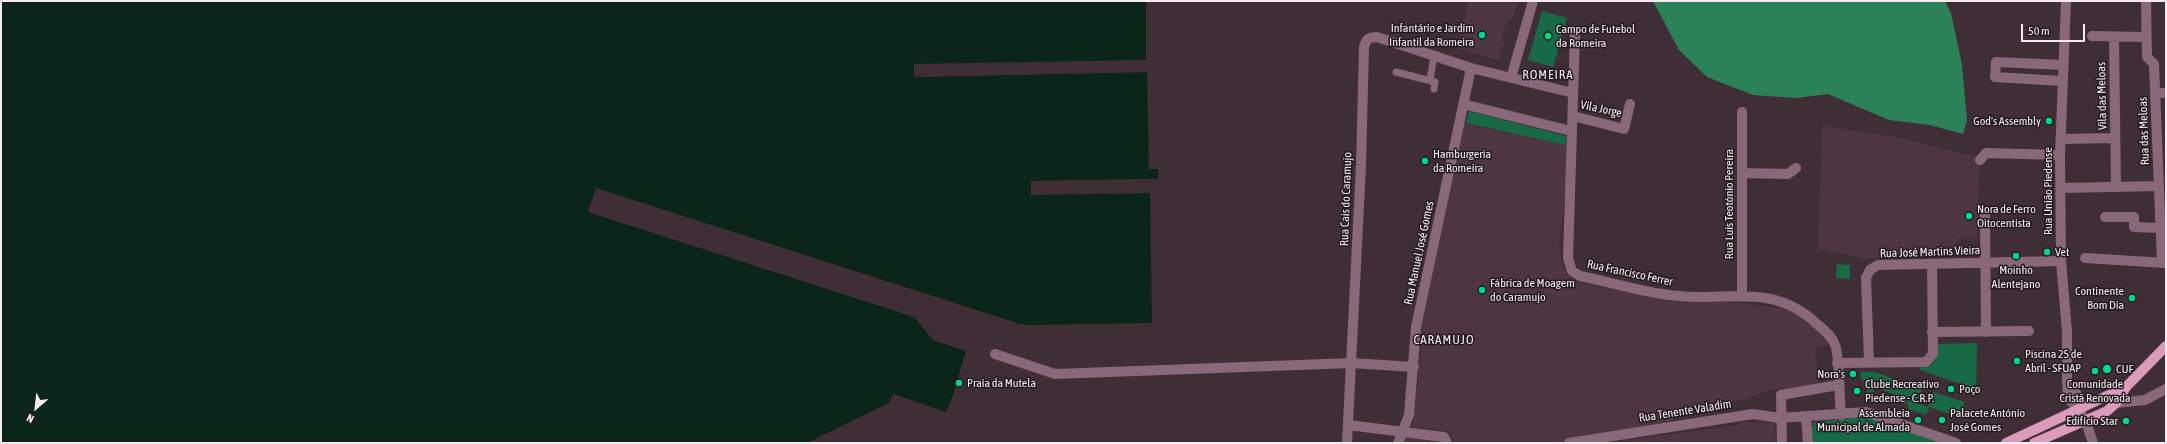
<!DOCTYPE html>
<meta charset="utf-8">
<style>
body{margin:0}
#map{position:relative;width:2167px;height:444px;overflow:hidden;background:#402e37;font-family:"Asap Condensed",sans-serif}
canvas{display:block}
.frame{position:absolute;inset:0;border:2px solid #f7ebf1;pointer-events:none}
.north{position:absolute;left:16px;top:388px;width:40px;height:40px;-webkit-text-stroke:3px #21191d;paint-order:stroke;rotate:208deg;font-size:11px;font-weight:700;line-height:16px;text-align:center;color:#f7ebf1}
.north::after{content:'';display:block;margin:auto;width:14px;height:18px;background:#f7ebf1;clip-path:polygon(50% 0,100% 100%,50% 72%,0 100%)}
.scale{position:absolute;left:2021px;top:24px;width:64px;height:18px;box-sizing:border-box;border:2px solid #f7ebf1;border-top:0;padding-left:5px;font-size:12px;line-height:14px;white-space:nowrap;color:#f7ebf1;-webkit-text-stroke:3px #21191d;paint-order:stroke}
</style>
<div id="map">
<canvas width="2167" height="444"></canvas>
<div class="frame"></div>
<div class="north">N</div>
<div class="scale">50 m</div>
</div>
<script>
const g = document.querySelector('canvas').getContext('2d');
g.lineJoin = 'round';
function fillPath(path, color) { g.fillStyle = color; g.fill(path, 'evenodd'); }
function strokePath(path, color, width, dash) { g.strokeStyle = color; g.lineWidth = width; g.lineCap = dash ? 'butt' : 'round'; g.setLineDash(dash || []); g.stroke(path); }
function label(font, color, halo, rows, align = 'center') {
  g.font = font + ' "Asap Condensed",sans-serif'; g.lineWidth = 3; g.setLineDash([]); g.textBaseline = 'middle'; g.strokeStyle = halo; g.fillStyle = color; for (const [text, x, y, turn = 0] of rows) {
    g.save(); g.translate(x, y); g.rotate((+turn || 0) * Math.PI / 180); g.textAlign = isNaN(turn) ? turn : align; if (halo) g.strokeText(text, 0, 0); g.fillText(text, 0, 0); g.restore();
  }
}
const built = new Path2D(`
 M1468,1H1519L1513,16L1505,28L1501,42L1505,43L1498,60L1458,49Z
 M1463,123L1566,145L1567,176L1559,247L1563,268L1568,275L1578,282L1684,303L1698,301H1722L1796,310L1832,345L1815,347L1818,384L1782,392L1781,388L1751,396L1750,399L1673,410L1674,421L1555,443H1454L1449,431L1413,427L1422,337L1420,328Z
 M1822,126L1897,137L1980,158L1977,239H1956V251L1911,252L1894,260L1866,258L1818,250Z
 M1740,422L1774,423L1776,443H1605L1739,425Z
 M1404,436L1432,437L1440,443H1403Z`);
const green = new Path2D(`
 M1542,11L1567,18L1553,67L1528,60Z
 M1469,111L1566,136V145L1466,123Z
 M1837,264L1850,265V279L1836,278Z
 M1977,343L1976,389L1920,370L1921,367C1935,369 1938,355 1938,344Z
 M1861,372H1875L1922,389L1917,403L1928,407L1933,392L1965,402L1960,417L1929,407L1926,415L1908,409L1909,405L1902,403L1903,398L1883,390L1874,382V391L1868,401L1866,380H1861Z
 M1866,417L1943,443H1813L1812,427L1814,422Z`);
const forest = new Path2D(`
 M1653,1H1945L1951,13L1962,65L1967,120L1963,134L1930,125L1889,120L1828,94L1796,98L1753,95L1707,77L1679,50Z`);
const water = new Path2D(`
 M1,1H1146V60L914,65V77L1147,72L1149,169H1158V179L1031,181V194L1150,193L1152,323L1028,325L1017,323L596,188L588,212L914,317L933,340L966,351L953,395L946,412L893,394L889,403L807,443H1Z`);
const pier = new Path2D(`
 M1146,60V62L916,66V75L1147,70V72L914,77V64Z
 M1158,179V181L1033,183V193L1150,191L1152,193L1031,195V181Z`);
const pedestrian = new Path2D(`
 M1396,72L1435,82L1434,89
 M1430,80L1434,56`);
const minor = new Path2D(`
 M2146,1L2147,57L2154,64L2162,263
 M1575,33L1568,258L1572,271L1580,276C1611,282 1649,294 1679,296C1731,301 1774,283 1817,324C1824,330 1832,336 1835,345C1840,355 1839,400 1841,415
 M2092,36L2146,37
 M2114,37L2116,187
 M1511,78L1533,1
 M2062,81L1995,77L1996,62L2063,65
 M2156,93H2166
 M1463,104L1571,131
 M1742,112V296
 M1573,116L1624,129L1630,104
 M2061,139L2115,138
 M1980,160L1986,153L2060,155
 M1742,173L1788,174L1796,168
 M2061,188L2159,186
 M1985,215L1986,332
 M2105,217H2134V227L2160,228
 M2085,258L2166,263
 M1932,332L2029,331
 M995,354L1055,374L1352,363L1414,367
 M1869,362L1866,278L1870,270L1878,265L2061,261
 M1837,363L1926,362L1933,354L1932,264
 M2116,403L2145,400L2166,389
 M1806,417L1808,443
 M1348,425L1444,437L1447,443
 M1347,443L1361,165L1364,47C1366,39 1369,37 1377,37L1471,68L1573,93
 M1398,443L1409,415L1416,327L1471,68
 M1569,443L1753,414L1780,418L1866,412L1956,443
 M1782,443L1781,395L1838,385`);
const tertiary = new Path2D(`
 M2066,1L2060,155L2061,261L2067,332V381L2068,398L2079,410L2086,422L2093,443
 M2067,381L2079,397V410`);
const primary = new Path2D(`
 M2006,443L2126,387
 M2034,443L2107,411L2116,403L2126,387L2166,346`);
const markers = [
 [1482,35,4,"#00d98c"],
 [1548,36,4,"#00d98c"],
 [2049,121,4,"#00d98c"],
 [1425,161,4,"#00d98c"],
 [1969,216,4,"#00d98c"],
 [2047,252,4,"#00d98c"],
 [2016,256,4,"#00d98c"],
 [1482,290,4,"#00d98c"],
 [2132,298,4,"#00d98c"],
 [2017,361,4,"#00d98c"],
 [2107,369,5,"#00d98c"],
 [2095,371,4,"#00d98c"],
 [1853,374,4,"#00d98c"],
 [959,383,4,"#00d98c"],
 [1951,389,4,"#00d98c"],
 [1857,391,4,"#00d98c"],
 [1918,420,4,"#00d98c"],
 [1942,420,4,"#00d98c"],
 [2126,421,4,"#00d98c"]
];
const poiNames = [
 ["Infantário e Jardim",1474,28,"right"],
 ["Infantil da Romeira",1474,42,"right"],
 ["Campo de Futebol",1556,29],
 ["da Romeira",1556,43],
 ["God's Assembly",2041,121,"right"],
 ["Hamburgeria",1433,154],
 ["da Romeira",1433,168],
 ["Nora de Ferro",1977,209],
 ["Oitocentista",1977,223],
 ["Vet",2055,252],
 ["Moinho",2016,270,"center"],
 ["Alentejano",2016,284,"center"],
 ["Fábrica de Moagem",1490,283],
 ["do Caramujo",1490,297],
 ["Continente",2124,291,"right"],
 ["Bom Dia",2124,305,"right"],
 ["Piscina 25 de",2025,354],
 ["Abril - SFUAP",2025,368],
 ["CUF",2116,369],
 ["Nora's",1845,374,"right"],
 ["Praia da Mutela",967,383],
 ["Clube Recreativo",1865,384],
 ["Piedense - C.R.P.",1865,398],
 ["Comunidade",2095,384,"center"],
 ["Cristã Renovada",2095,398,"center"],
 ["Poço",1959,389],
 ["Assembleia",1910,413,"right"],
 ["Municipal de Almada",1910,427,"right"],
 ["Palacete António",1950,413],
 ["José Gomes",1950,427],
 ["Edifício Star",2118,421,"right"]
];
const streetNames = [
 ["Vila das Meloas",2102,96,-91],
 ["Vila Jorge",1601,109,12],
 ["Rua das Meloas",2144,131,-92],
 ["Rua União Piedense",2048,191,-90],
 ["Rua Cais do Caramujo",1346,199,-88],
 ["Rua Luís Teotónio Pereira",1729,204,-90],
 ["Rua José Martins Vieira",1930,252,-2],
 ["Rua Manuel José Gomes",1419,253,-78],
 ["Rua Francisco Ferrer",1630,273,12],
 ["Rua Tenente Valadim",1685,411,-9]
];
const neighbourhoodNames = [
 ["ROMEIRA",1548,75],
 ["CARAMUJO",1444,340]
];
fillPath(built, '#4d3541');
fillPath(green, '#176a45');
fillPath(forest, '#2b8259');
fillPath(water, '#0b2618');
fillPath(pier, '#402e37');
strokePath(pedestrian, '#896879', 7);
strokePath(minor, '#896879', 10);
strokePath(tertiary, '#896879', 10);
strokePath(primary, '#dc9abc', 10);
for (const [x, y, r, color] of markers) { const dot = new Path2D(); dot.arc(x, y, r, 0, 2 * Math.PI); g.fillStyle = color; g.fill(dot); strokePath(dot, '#21191d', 1.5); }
label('12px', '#f7ebf1', '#21191d', poiNames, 'left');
label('12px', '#f7ebf1', '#21191d', streetNames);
g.letterSpacing = '1px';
label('13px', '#f7ebf1', '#21191d', neighbourhoodNames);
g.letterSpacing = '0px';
</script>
